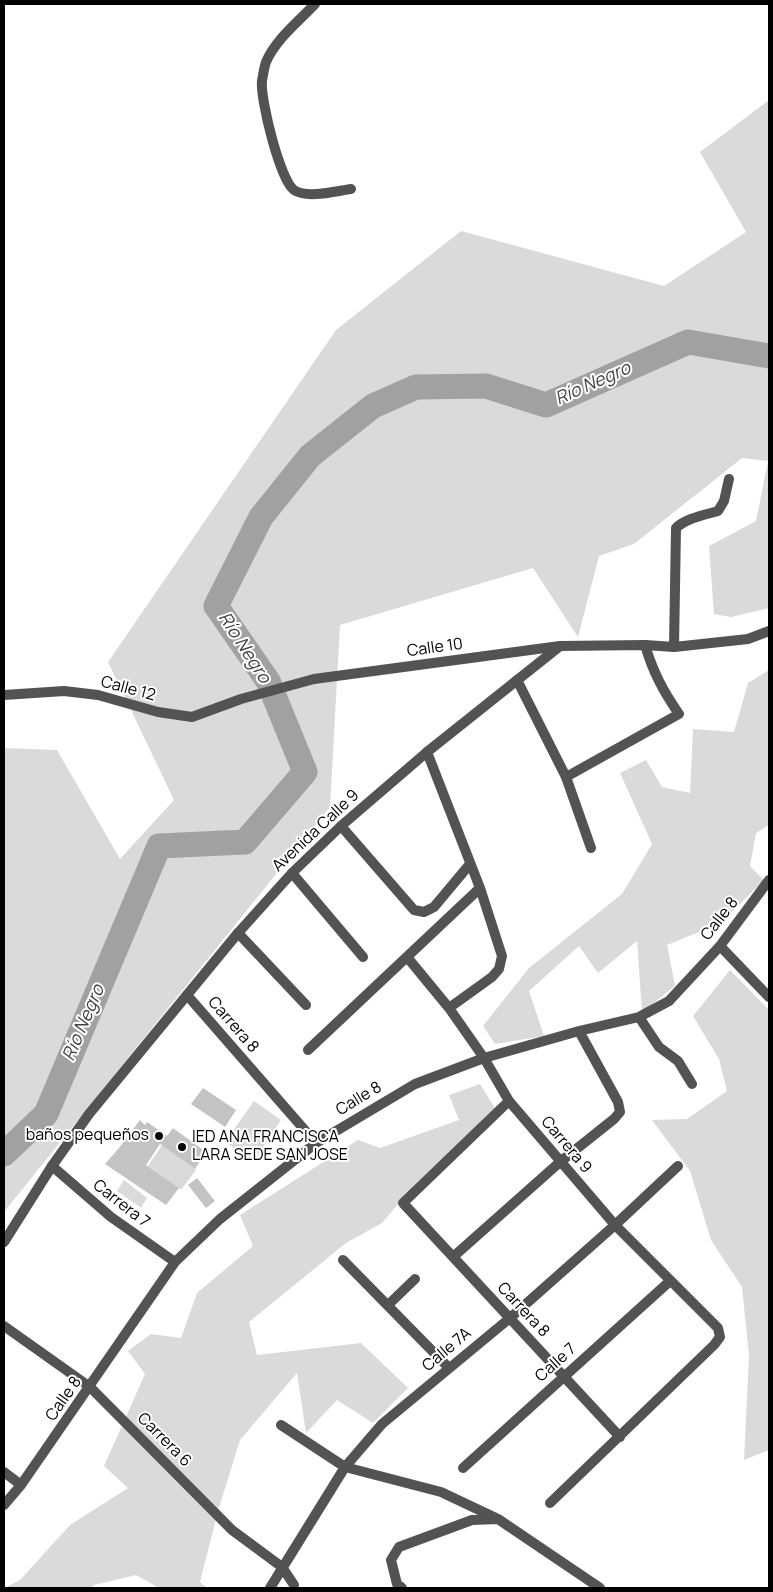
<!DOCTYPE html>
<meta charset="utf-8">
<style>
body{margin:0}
#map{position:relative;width:773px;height:1592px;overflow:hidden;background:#fff;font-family:Manrope,sans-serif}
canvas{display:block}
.frame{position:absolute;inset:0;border:5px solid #000;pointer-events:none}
</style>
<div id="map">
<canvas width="773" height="1592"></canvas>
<div class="frame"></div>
</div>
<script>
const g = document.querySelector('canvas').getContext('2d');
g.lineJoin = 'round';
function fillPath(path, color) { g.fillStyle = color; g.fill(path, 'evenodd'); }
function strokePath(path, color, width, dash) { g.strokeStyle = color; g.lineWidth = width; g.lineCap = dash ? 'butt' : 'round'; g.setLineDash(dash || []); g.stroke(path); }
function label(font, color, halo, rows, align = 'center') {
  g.font = font + ' Manrope,sans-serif'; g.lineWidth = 4; g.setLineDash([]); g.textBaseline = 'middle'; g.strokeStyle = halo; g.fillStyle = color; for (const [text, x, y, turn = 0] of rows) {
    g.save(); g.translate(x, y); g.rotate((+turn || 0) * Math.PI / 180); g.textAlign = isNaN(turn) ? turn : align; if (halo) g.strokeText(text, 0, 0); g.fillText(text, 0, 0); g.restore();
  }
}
const green = new Path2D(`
 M769,100V608L731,617L714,614L709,546L756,521L768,461L742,458L634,544L599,556L578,637L533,568L340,625L330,807L4,1212V748L57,750L120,859L174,800L108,662L336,330L461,231L664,286L746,232L700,152Z
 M769,670V825L756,833L750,866L764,880L721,923L667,945L675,986L642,1012L637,941L598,973L579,946L529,991L544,1036L495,1044L483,1026L529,968L622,894L652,844L620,773L646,760L662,787L690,793L693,729L734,732L748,683Z
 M730,970L769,1010V1450L744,1460L749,1355L742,1287L711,1240L690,1171L652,1120L687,1119L727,1091L719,1059L693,1016Z
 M480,1084L496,1110L415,1184L382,1223L346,1243L249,1322L257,1355L361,1343L408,1388L373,1423L337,1400L306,1433L297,1373L240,1440L218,1511L200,1582L207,1588H159L136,1575L94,1585L91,1588H4L20,1580L70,1525L128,1488L104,1466L145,1374L128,1351L151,1334L181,1338L197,1293L253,1246L240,1215L358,1140L380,1148L459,1120L449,1095Z
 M254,1101L281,1120L254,1161L225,1142Z
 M162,1145L196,1170L181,1190L148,1166Z
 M124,1180L147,1198L141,1208L117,1191Z`);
const river = new Path2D(`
 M4,1154L46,1114L159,846L245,842L305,772L268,681L216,606L261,517L310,456L373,406L416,387L486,386L546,405L688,342L769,356`);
const building = new Path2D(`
 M203,1088L236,1110L225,1127L191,1104Z
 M140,1120L145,1125L147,1122L167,1136L173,1128L206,1152L195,1169L160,1144L146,1165L179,1188L166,1205L105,1164L119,1148Z
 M197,1178L215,1201L206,1208L188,1185Z`);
const minor = new Path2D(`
 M315,4C298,22 276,39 266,62C264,68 263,75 262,81C260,99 280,180 294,190C307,199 336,191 351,189
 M674,647L676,528C686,518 705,515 718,511L724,501L729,479
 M517,680L566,777L591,848
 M4,695L64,691L98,695L158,712L192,717L241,699L314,679L560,646
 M427,752L480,888L502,956L499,969L492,977L449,1008
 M566,777L679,714C663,691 653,672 645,645
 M341,826L414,910L424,912L434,907L470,864
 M292,873L363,957
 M238,933L306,1005
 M720,946L769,997
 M407,957L449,1008L484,1058L509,1101L615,1225L718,1328L720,1337L714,1345L550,1503
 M187,995L316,1143
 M639,1017L659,1047L678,1061L692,1084
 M308,1050L480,888
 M509,1101L403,1203L620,1437
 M52,1166L111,1217L175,1262
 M453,1257L560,1162L614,1119L620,1112L618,1102L579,1031
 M343,1260L449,1368
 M388,1305L415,1279
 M4,1326L90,1387L232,1530L282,1567L294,1585
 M281,1425L345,1467L441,1492L496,1518
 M463,1468L670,1281
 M4,1472L21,1485
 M4,1505L21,1485L175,1262L220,1219L316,1143L415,1084L484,1058L579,1031L639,1017L669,1001L720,946L769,880
 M270,1588L345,1467L382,1424L510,1318L615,1225L678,1166
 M402,1588L397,1584L391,1560L399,1547L472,1520L498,1519L600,1588`);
const tertiary = new Path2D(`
 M4,1242L52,1166L89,1114L238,933L292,873L341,826L427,752L560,646L645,645L674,647L748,639L769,631`);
const markers = [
 [159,1136,5,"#000"],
 [182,1147,5,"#000"]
];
const streetNames = [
 ["Calle 10",435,648,-8],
 ["Calle 12",128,689,15],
 ["Avenida Calle 9",316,831,-43],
 ["Calle 8",720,919,-52],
 ["Carrera 8",233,1025,49],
 ["Calle 8",359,1099,-31],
 ["Carrera 9",566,1145,50],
 ["Carrera 7",121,1204,38],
 ["Carrera 8",523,1310,47],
 ["Calle 7A",447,1350,-40],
 ["Calle 7",556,1363,-42],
 ["Calle 8",64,1399,-55],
 ["Carrera 6",164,1440,45]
];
const poiNames = [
 ["baños pequeños",149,1136],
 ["IED ANA FRANCISCA",192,1138,"left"],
 ["LARA SEDE SAN JOSE",192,1156,"left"]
];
const waterNames = [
 ["Río Negro",593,384,-24],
 ["Río Negro",244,648,57],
 ["Río Negro",84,1023,-67]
];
fillPath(green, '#dadada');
strokePath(river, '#a1a1a1', 25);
fillPath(building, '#c3c3c3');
strokePath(minor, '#535353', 10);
strokePath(tertiary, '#535353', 10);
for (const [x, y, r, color] of markers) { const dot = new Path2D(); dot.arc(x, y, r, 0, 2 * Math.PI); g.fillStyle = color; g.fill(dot); strokePath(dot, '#fff', 2); }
label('16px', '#000', '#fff', streetNames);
label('16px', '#000', '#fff', poiNames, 'right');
label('italic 18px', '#424242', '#fff', waterNames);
</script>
